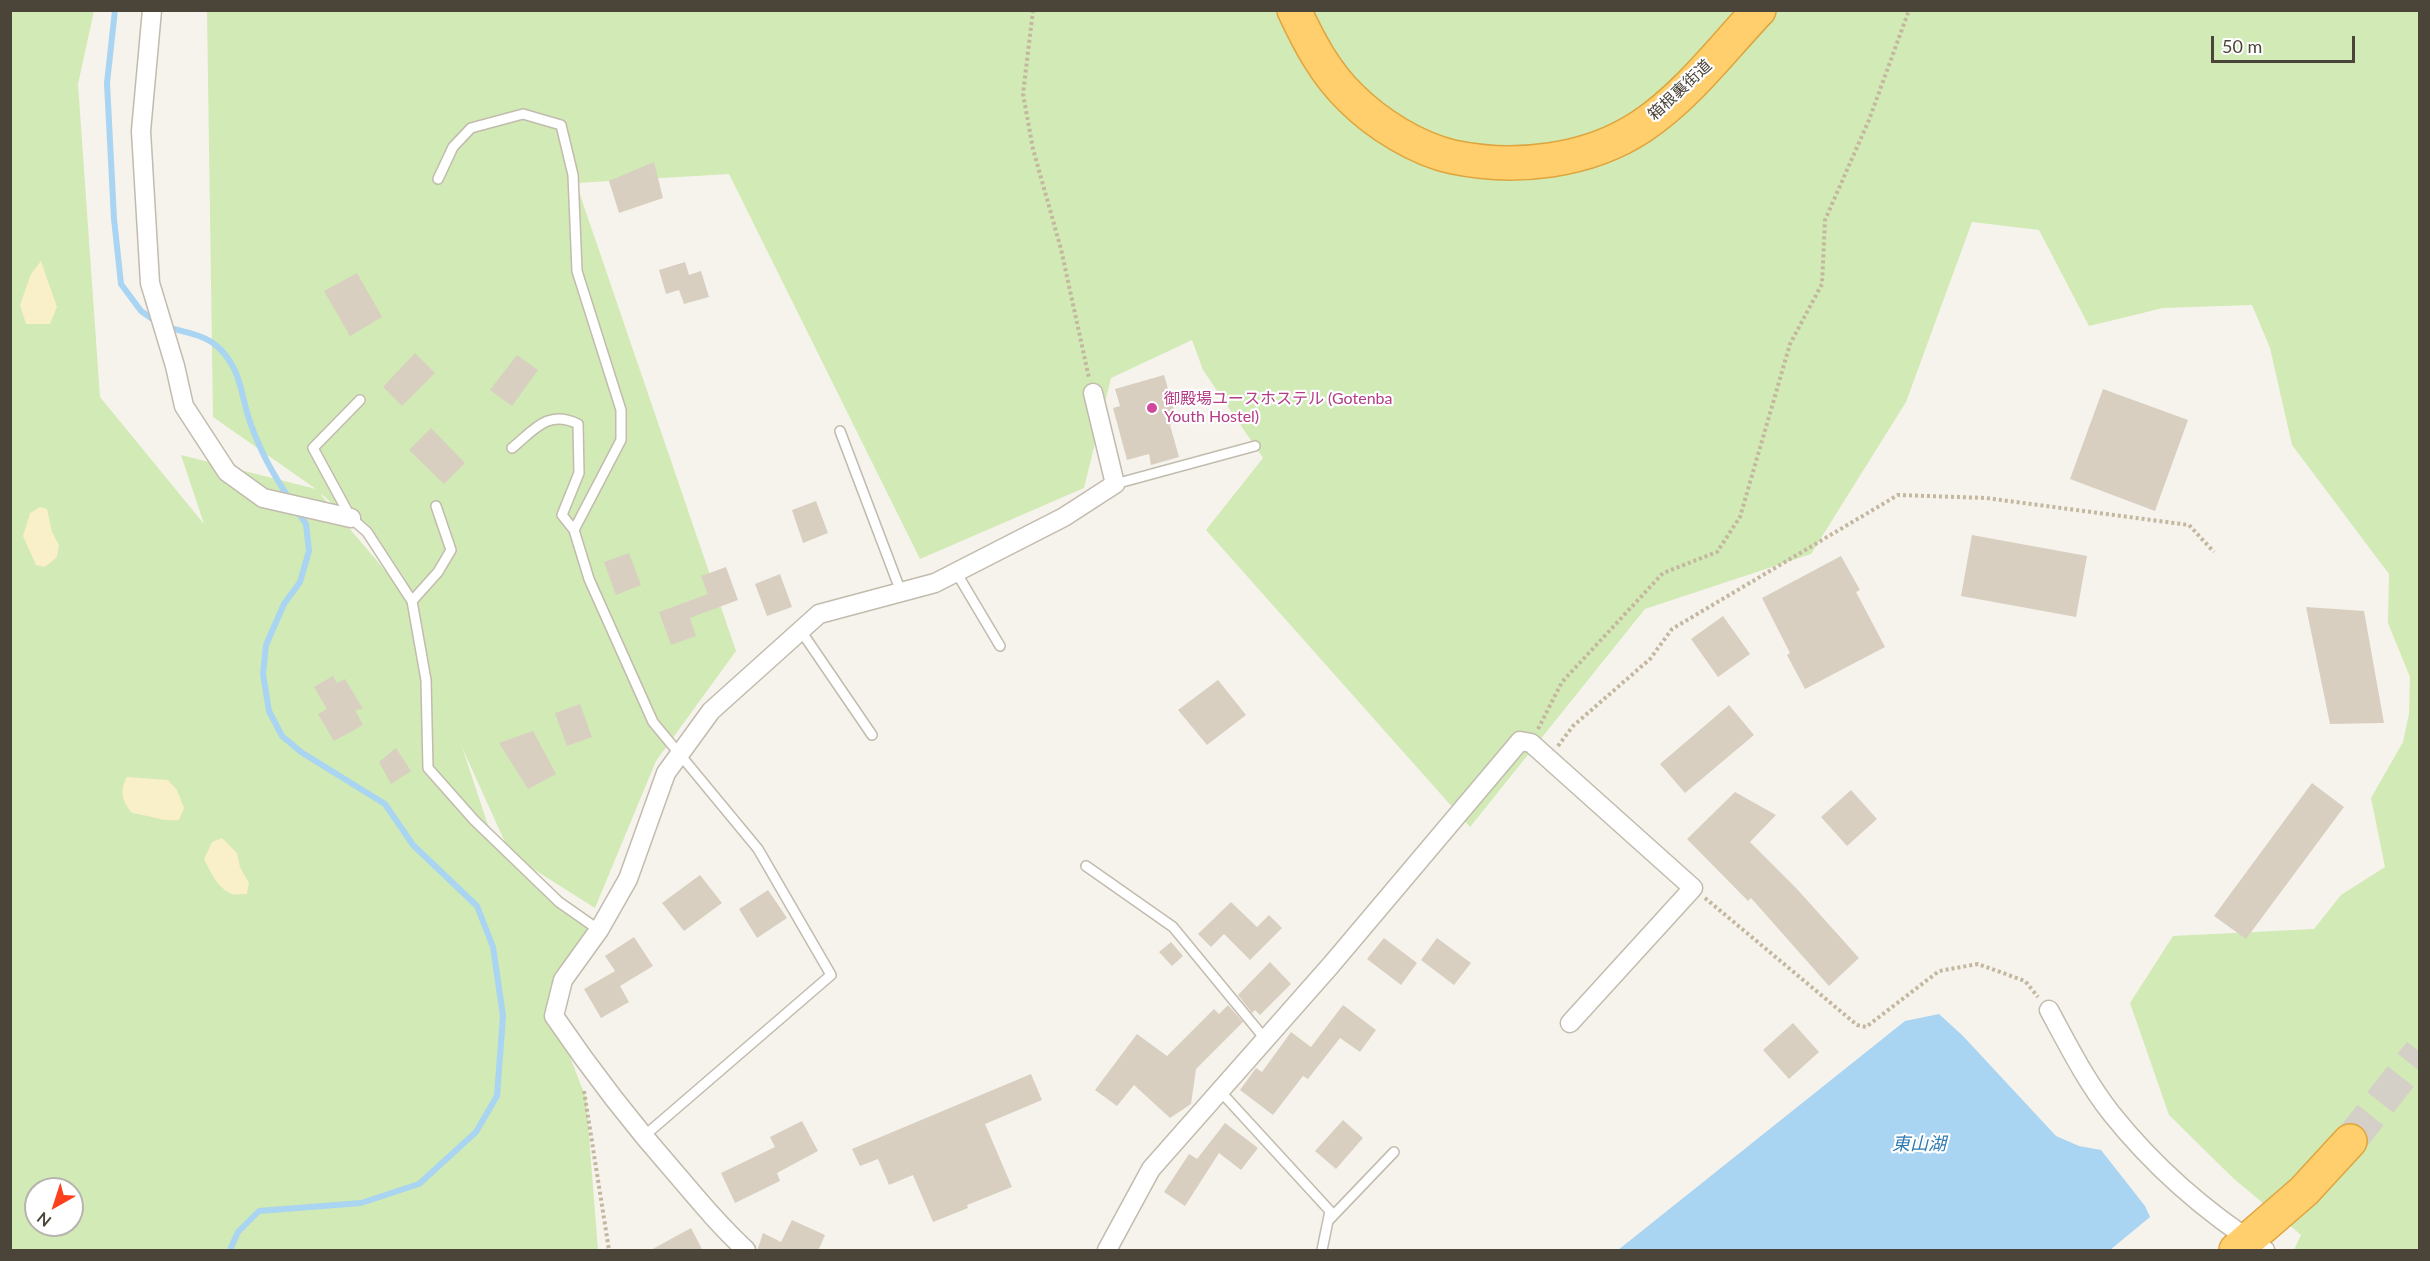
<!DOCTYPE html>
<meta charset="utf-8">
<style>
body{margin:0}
#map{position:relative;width:2430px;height:1261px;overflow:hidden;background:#f6f3ec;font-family:Lato,sans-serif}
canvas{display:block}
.frame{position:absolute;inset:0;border:12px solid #4b4439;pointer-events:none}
.north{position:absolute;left:24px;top:1177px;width:60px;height:60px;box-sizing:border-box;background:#fff;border:2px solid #b7b4b0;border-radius:50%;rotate:219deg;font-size:16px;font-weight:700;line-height:24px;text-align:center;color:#4b4439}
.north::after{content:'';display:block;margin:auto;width:21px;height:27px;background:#fc3f1d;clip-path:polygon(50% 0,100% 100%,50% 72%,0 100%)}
.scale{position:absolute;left:2211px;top:36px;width:144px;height:27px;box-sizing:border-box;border:3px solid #4b4439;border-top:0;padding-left:8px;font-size:18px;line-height:21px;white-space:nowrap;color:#4b4439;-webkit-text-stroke:4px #fff;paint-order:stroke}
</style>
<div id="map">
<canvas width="2430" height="1261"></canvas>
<div class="frame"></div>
<div class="north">N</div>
<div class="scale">50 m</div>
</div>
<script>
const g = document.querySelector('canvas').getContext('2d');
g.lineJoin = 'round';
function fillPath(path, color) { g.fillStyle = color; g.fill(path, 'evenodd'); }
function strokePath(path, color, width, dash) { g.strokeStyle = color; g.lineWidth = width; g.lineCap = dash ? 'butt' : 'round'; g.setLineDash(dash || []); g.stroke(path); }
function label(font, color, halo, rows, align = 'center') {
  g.font = font + ' Lato,"Noto Sans JP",sans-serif'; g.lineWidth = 4.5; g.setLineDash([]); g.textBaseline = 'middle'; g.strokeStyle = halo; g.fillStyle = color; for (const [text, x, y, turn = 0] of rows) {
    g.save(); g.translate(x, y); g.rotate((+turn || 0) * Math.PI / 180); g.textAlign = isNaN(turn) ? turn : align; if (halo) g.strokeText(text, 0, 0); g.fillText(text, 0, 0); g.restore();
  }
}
const green = new Path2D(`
 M10,11H94L78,84L100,397L204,524L181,455L316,489L213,417L207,11H2419V1250H2294L2301,1235L2233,1178L2169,1115L2130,1003L2173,936L2314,929L2341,895L2385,867L2371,798L2403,742L2409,714L2410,677L2388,623L2389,574L2292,445L2270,348L2252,305L2163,308L2089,326L2039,230L1972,222L1906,402L1811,554L1645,609L1470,827L1206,530L1263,458L1203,370L1192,340L1111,378L1084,488L920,559L729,174L576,183L736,651L656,761L595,908L519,860L589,923L554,1016L586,1098L598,1250H11ZM321,494L367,532L406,595L321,495ZM461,744V745L509,851L492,837ZM36,1189H72V1225H36Z`);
const sand = new Path2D(`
 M41,261L57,307L50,324H26L20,305L31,274Z
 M40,507L47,509L52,532L59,545L57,557L45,567L36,565L23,536L30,513Z
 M127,777L168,780L177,790L184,808L179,820C162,822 148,815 132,813C122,801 119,791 127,777Z
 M222,838L237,853L240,867L249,883L247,894C243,894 236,895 232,894C218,889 210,871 204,859L212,842Z`);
const water = new Path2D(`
 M1939,1014L1963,1036L2056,1136L2079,1146L2101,1150L2145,1206L2150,1217L2110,1250H1618L1905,1021Z`);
const stream = new Path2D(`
 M115,10L107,83L114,219L121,284L141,311L158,323
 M168,327C185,333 204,334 218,347C242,370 240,393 250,422C261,453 272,472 290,500
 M230,1250L238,1232L259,1211L361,1203L419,1184L476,1132L497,1096L503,1016L493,947L477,906L413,845L385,804L301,752L282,736L269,711L263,674L266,645L284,604L300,582L309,551L306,524L297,511`);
const building = new Path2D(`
 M654,162L663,198L619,213L609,181Z
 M685,262L689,275L701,271L709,297L684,304L679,290L666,294L659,270Z
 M357,273L382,317L350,336L324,291Z
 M415,353L435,373L402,406L383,387Z
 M517,355L538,370L512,406L490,390Z
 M1164,375L1177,420L1170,425L1179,457L1151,465L1149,454L1127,460L1113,408L1120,406L1115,389Z
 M2103,389L2188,420L2155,511L2070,479Z
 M431,428L465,463L444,484L409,450Z
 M816,501L828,533L803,543L792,510Z
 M1972,535L2087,556L2076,617L1961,596Z
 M629,553L641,585L616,595L604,562Z
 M1841,556L1860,590L1856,592L1885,647L1805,689L1787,655L1790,653L1762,598Z
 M726,567L738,600L690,618L696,636L671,645L659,612L708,594L701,576Z
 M780,574L792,607L767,616L755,584Z
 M2306,607L2364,611L2384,723L2330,724Z
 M1723,616L1750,654L1718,677L1691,639Z
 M333,676L337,683L345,679L363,709L355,710L363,725L334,741L318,714L327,709L314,687Z
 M1218,680L1246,715L1207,745L1178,710Z
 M580,704L592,737L567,746L555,713Z
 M1729,705L1754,735L1685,793L1660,764Z
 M533,731L556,774L528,789L499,743Z
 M396,748L411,771L391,784L379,762Z
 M2312,783L2344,807L2246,939L2214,916Z
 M1851,790L1877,819L1847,846L1821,817Z
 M1735,792L1776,815L1750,842L1797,889L1859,958L1829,986L1751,898L1748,901L1687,839Z
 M700,875L722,903L684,931L662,903Z
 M768,890L787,918L757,938L739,909Z
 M1231,902L1257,927L1269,915L1282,928L1250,960L1224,934L1211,947L1198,934Z
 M634,937L653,966L620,986L629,1002L601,1018L584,989L615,971L605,956Z
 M1384,938L1417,963L1401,985L1367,959Z
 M1437,938L1471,963L1454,985L1421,960Z
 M1171,942L1183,956L1172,966L1159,952Z
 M1270,962L1291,984L1260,1015L1255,1010L1252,1013L1238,995Z
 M1228,1005L1243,1022L1196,1069L1191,1104L1170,1118L1134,1085L1117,1106L1095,1090L1137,1034L1167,1056L1214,1009L1219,1014Z
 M1343,1005L1376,1030L1360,1052L1340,1038L1308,1079L1303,1076L1273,1115L1240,1090L1256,1068L1262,1072L1291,1032L1311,1047Z
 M1793,1023L1819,1052L1789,1079L1763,1050Z
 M1031,1074L1042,1100L985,1124L1012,1187L967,1205L968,1208L933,1222L913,1175L889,1185L878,1159L860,1166L852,1149Z
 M1343,1120L1363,1138L1336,1169L1315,1151Z
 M802,1121L818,1151L777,1173L780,1181L735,1203L721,1173L775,1147L770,1137Z
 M1225,1123L1258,1148L1241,1170L1219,1153L1185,1206L1164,1192L1189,1154L1197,1159Z
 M792,1220L825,1235L818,1251H757L763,1233L781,1242Z
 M691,1228L703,1251H649Z`);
const highwayTunnel = new Path2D(`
 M2350,1141L2420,1052`);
const path = new Path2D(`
 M1033,10L1023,94L1033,149L1061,249L1089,378
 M1538,729L1562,682L1663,573L1717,552L1740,517L1790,344L1822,284L1825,220L1869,120L1909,10
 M1558,746L1573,726L1650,659L1672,629L1898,495L1986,498L2189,525L2214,552
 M1705,898L1857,1025L1866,1027L1939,971L1978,964L2025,981L2038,997
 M584,1091L609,1250`);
const lane = new Path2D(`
 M438,179L453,147L471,128L523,114L561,125L573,175L577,271L621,410V440L574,530L589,579L653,722L758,849L831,975L643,1137
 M360,400L313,448L351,518L367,532L412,601L426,680L428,768L474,820L559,902L599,930
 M840,431L901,592
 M512,448C534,430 548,409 578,424L579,473L562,515L574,530
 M1115,484L1255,446
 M956,572L1000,646
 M412,601L438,572L451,550L436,506
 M801,631L872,735
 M1086,866L1173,927L1266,1040
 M1220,1091L1330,1211L1322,1250
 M1328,1221L1394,1152`);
const street = new Path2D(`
 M152,10L141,131L150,283L175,366L184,406L227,472L263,498L351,518
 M2049,1010C2068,1045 2086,1081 2111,1113C2154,1167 2207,1213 2265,1250
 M746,1250C721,1227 700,1202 678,1176C633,1125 592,1072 554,1016L563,980L599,930L628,879L666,773L711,711L819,614L935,583L1064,517L1115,484L1093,393
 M1107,1250L1151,1169L1331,965L1520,741L1531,743L1693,888L1570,1023`);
const highway = new Path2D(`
 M1294,10C1309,42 1325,73 1351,98C1377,124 1417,149 1453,157C1516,170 1588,162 1642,126C1687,96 1722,49 1759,10
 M2236,1250L2304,1191L2350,1141`);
const markers = [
 [1152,408,6,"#d1479c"]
];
const streetNames = [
 ["箱根裏街道",1680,90,-43]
];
const hotelNames = [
 ["御殿場ユースホステル (Gotenba",1164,399],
 ["Youth Hostel)",1164,417]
];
const waterNames = [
 ["東山湖",1919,1144]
];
fillPath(green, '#d2eab5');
fillPath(sand, '#f9efc9');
fillPath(water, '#a9d4f2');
strokePath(stream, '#a9d4f2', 6);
fillPath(building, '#d8cfc1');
strokePath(highwayTunnel, '#d4d0c8', 33, [33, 16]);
strokePath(lane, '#c2bbae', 12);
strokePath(street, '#c2bbae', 21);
strokePath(highway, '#e0a43c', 36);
strokePath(path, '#c4b79f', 4, [3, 3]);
strokePath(lane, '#fff', 9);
strokePath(street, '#fff', 18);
strokePath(highway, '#ffcf6e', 33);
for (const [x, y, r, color] of markers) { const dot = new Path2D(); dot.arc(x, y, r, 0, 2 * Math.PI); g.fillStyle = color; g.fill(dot); strokePath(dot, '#fff', 2); }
label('16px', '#4b4439', '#fff', streetNames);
label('16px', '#b23c85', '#fff', hotelNames, 'left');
label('italic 18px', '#2e7ab2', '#fff', waterNames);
</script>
